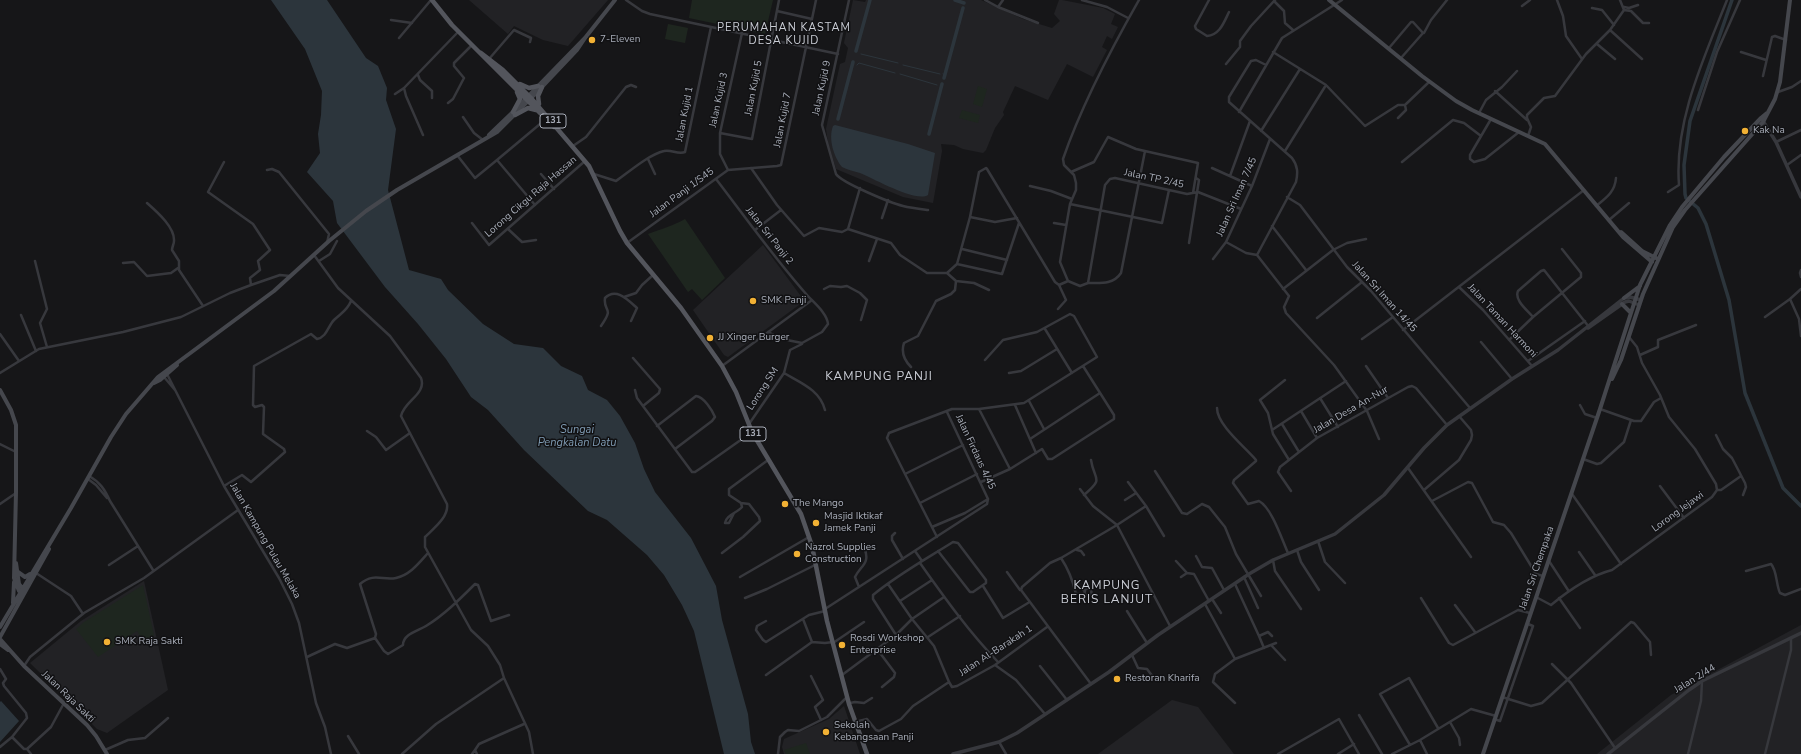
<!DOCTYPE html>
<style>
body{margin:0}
canvas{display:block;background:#161618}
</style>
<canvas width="1801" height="754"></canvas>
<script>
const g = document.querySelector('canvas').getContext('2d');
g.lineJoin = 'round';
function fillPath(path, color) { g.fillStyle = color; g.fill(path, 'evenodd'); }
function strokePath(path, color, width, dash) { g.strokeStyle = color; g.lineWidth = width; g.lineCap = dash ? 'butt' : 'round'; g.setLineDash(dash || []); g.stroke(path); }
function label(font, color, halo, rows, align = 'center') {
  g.font = font + ' "Nunito Sans",sans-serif'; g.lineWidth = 3; g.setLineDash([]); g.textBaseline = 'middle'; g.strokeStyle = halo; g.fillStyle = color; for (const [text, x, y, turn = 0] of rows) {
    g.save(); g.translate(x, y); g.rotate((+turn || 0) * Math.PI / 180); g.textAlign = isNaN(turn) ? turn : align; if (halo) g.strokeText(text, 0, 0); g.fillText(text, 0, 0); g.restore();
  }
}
const built = new Path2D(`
 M469,0H608L568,46L543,40L514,26L508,34Z
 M853,0L865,2L866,0H981L1023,19L1052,28L1060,21L1054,14L1059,0H1062L1103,8L1115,14L1111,24L1118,27L1112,39L1107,36L1102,47L1107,50L1093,77L1067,64L1048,100L1015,86L1003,112L1004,115L995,128L986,150L983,153L963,149L954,145L941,144L942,151L933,203L903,197L836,169L828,143L826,129L840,64L845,62L848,48L844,43Z
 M763,245L803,299V302L728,357L724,355L693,310Z
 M144,581L168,690L107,733L97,729L30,663L81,621Z
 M1801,625V754H1597L1671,695Z
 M1172,700L1198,707L1234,754H1098Z
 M844,706L860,754H784L782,747L784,739L829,719Z`);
const green = new Path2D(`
 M692,0H773L765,34L689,18Z
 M668,24L688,28L685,43L665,39Z
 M978,86L987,89L982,107L973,104Z
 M962,110L980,115L978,123L959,118Z
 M685,219L725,278L702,300L692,289L688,292L648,234C661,229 673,226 685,219Z
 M143,585L154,635L144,642L137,631L98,657L76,629L84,622Z
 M806,743L810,754H786L784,750Z`);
const water = new Path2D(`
 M271,0H327L366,58L378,66L387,88L386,100L396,129L388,190L409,270L441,279L448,290L483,324L514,344L543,348L561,366L582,376L588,390L607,400L620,416L635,443L644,469L655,492L691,538L716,586L722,620L748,714L751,742L755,754H724L694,631L682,605L664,575L647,555L607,520L588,511L524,450L488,410L471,397L446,359L418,324L385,287L337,223L333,201L307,172L320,153L318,134L321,115L322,91L305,49Z
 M835,125L908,144L935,153L928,195C916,203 873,178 860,173C854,171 848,170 842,167C834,157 828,139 833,126Z
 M1,701L19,721L0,742V702Z`);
const stream = new Path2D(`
 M861,54L898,63
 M853,64H854
 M857,65L859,63L895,73
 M903,65L940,74
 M900,74L937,85
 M943,74L945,75`);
const canal = new Path2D(`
 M955,0L964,3
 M1732,0L1690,121L1684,165L1685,194L1686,198L1698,208L1706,224L1729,300L1745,393L1783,488L1801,506
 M856,51L870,0
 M944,78L963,8
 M838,119L853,62
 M929,134L942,84`);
const minor = new Path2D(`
 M626,0L642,11L650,14L838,54
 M849,0L822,125L836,174C842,183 891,203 903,206C911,208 920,209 928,210
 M985,0L998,7L1003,0
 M1082,0L1107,7L1128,18
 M1139,0C1110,51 1082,104 1063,159L1064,165L1074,175L1076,183V190L1070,204L1060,262L1068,281L1080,286L1088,283L1105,185L1110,179L1115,178L1187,194L1198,192L1241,209
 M1209,0L1195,26L1196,29L1207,36C1220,35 1224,22 1229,12
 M1557,0L1563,16L1566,36L1582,59
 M1274,1L1284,11L1285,23L1293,30
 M1522,6L1530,0
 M998,7L1038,23
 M1624,7L1629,8L1638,5
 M1592,8L1602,10L1614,25
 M1624,10L1631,11L1643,23H1649
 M777,11L812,19
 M391,20L412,23
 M1610,30L1642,59
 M1424,33L1431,20L1447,0
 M399,38L431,0
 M1597,44L1615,59
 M1389,48L1411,22H1413L1423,33L1401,58
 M1273,52L1326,85L1365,126L1398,105H1405L1429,82
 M1741,52L1766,60
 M489,59L514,30L531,38L530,42
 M1226,64L1240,47V41L1251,26L1275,0
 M418,75L420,80L432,91V98
 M1763,76L1772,37L1775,36L1786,40
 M404,88L406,96L423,135
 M1495,91L1527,120
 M1778,92L1792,87L1801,81
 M395,94L404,88L458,32
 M448,103L453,99L464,78L454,66V63L472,45
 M1698,110L1717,52L1740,0
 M1239,112L1282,38L1342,0
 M1479,113L1486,100L1502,87L1517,71
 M463,117L474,133L483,140
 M1398,118L1406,110L1405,105
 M1491,119L1470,155V159L1474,162L1485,159L1519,132
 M1261,131L1300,69
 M720,133L752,139L779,0
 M1528,136L1531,127L1527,118V115L1544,98L1555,96L1586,54L1610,30L1624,10L1620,0
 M1776,142L1801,130
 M573,146L586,137L626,87L631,85L636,87
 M1285,151L1326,85
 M457,155L475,178L497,160
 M648,159L655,174
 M224,162L208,192L253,224L270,250L258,261L260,270L250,278L251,285
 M1402,162L1453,120L1464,123L1481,136
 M1787,165L1801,155
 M751,168L777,205L804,236L819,228L842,232L848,229L860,188
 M1212,168L1252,186
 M267,170L272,169L279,172L329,234L327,243
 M728,170L720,154V133L742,33
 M1071,172L1094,162L1108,137L1136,149L1198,163L1193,193
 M541,174L554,189
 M594,174L616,181C629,172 648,155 664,151C671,149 678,155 685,152L711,27
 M1230,176L1250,121
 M716,179C746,218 774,258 807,295C814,303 827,313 828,324L822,332L802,343L782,339L768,332
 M1030,186L1051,191L1072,199
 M1668,192L1679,185C1674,121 1704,58 1727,0
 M1287,197L1300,205L1347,267L1371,291L1470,408
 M147,203C156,211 175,227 174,241C174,244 172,247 172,250L179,261V270L203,306
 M1070,204L1162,223L1169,190
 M535,205L497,160L546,119
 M1596,206C1606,198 1615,192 1616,178
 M970,217L995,222L1017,218
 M882,218L888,200
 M1609,220L1629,203
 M472,223L489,245L585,161
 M1019,223L1002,274L957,264L970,217L979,172L986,168L987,169L1055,282L1059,285L1068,281
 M1054,223L1066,225
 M1272,226L1306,270
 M508,229L522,242L536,240
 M848,229L891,243L900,255L927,273H947L956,281L955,290L951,294L936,301L918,336L904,343C901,352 904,360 911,367
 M755,230L781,210
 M1226,242L1246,253L1257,255L1289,296L1284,307L1286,313L1334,365L1367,411L1379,439
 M627,243L728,170L777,166L781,165L816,0
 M1189,243L1199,180L1196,178
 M962,249L1007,260
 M314,255L338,288L390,336L421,378C427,394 404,401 401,416L447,504C449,517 433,529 425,537V547L471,630L488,646L500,665L504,678L529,732L533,754
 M1257,255L1296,182C1298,173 1298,166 1292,158L1229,102V97L1251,61L1256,60L1266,65
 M1213,259L1226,242L1252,186L1270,139
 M35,261L47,309L40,323L47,347
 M319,261L330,254L337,241
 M869,261L877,239
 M123,263L134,262L147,276L171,273L178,268
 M1801,270L1800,273L1801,277
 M947,273L957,264
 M956,281L974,283L989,290
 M1088,283C1100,283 1113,285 1121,273L1145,151
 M1459,287L1483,310L1532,366
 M824,289L830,286L841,287L847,286L860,293L867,300L861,320
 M1283,289L1333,250L1347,243L1366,239
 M1801,289L1790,299L1799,319L1801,336
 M624,297L636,293L642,285L653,275
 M1058,309L1066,300L1059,285
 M21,315L36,351
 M1533,317C1527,310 1514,300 1518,291L1541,271L1544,270L1589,327
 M1765,317L1790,299
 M1317,318L1362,282
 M601,326C615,306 603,313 605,298C616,287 628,300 637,308L631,321
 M1045,329L1072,373
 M1403,330L1584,190
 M0,334L19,361
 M1362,339L1393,317
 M1509,340L1533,317L1581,277V273L1562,249
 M1481,342L1512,379
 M1640,355L1658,347V340L1696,325
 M633,358L660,389L659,393L643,406
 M1528,361L1585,321
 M722,366L812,300
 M1366,366L1388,398
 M0,373L39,349L123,332L181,317L230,293L251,285L280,275L290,276
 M784,373C801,383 820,390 825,410
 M1009,373L1021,371L1057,349
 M167,374L224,486L279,578L292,604L299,623L316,703L325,727L331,754
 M164,377L175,390
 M1285,380L1260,400L1268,413L1273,434L1289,460
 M635,390L637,398L692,472H695L701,468L752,432
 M1320,398L1338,427
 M1029,401L1044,429
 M1015,405L1036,453
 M1580,405L1585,414L1597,418
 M1217,408C1217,425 1245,447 1256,460V461L1234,480L1233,483L1248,504L1259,501C1272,508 1282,540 1288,553
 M979,409L1010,469
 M1600,409L1634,421H1641L1654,402L1661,398
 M1301,411L1317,438
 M947,412L988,499
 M749,424L784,373L790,350L802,344
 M1282,424L1299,452
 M657,426L696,396C704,397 712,410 715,417L712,421L675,449
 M1272,430L1346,381
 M367,431L376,437L386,450L410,433
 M1716,435L1723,449L1732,458L1745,483L1746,487L1743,495
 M1030,439L1100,393
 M0,444L16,452
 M1583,459L1597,464L1601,463L1624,442L1631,420
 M1408,468L1471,557
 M1155,471L1182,513L1187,514L1202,504L1209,507L1225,527L1236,554L1261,596
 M905,474L887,438L889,433L952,409H979L1024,403L1097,357L1074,316L1070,314L1037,332L1003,340L985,360
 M89,476C100,482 105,490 110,501L153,570
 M88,479L96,485L107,498
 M981,482L1010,469L1042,449L1048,459H1052L1114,419V415L1083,366
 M1128,482L1146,506
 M224,486L242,475L251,482L285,452L284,449L263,434L264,407L262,405L255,407L253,405L254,366L311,334L317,339C327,337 328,326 334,320C341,313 347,311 351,301
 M1660,486L1684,518
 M1080,489L1093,506L1117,525L1146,506L1164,536
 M1424,490L1459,460L1471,440L1472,435L1471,430L1459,416
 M1717,490H1721L1741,476
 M1291,491L1278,472L1280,467L1317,438L1408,387L1412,386L1416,388L1447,425
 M1572,494L1621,564
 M1084,495C1105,477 1094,481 1091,460
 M1125,500L1136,493
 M1432,501L1468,482L1472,483L1493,522L1504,525L1511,533L1536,574L1543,576
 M920,503L977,474
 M0,504L16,493
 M734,513L729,523H725C726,515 737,513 742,507L741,503L729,495V489L768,460
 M932,527L965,513L988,499
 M895,533L892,536V540L903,559
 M937,537L905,474L963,445
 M1318,541L1325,562L1345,583
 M1077,550L1081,551L1084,555
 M1297,550L1301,562L1319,590
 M915,551L922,561
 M1579,552L1595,575
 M722,553L743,537L760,521L759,517L749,504L741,503
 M1196,556L1202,567L1212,568L1224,590
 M1061,558C1069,570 1073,581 1076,594H1085
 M1273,560L1275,571L1301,609
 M1176,561L1187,573
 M1549,561L1568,590
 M920,563C944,597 969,632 998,662
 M109,565L138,546
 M1746,571L1771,564C1777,570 1776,585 1780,593L1785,595L1801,589
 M1007,572L1020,590
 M36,573L71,596L83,614
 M740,577L809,537
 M1181,577L1187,573L1194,574L1209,601
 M1244,577L1258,608
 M888,584L912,619L934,646L949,682L952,687L957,686L995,665L1047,627
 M1075,584L1085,591
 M1235,584L1259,636L1268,632L1272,636
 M983,586L1003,618L1028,603
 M859,587L855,577C860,566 870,564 865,550
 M1084.5 592a3.5 3.5 0 1 1 7 0a3.5 3.5 0 1 1-7 0Z
 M1536,597L1551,605C1569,590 1589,576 1612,570L1712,497L1717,490L1716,484L1695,449L1669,417L1660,395L1642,363L1637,347L1629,337
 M745,598L767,589L817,564
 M1421,598L1449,643L1453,645L1518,610L1530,613
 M1559,598L1580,628
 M1212,599L1221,613
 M900,601L932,580
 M1205,604L1235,659L1215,674L1213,682L1235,703
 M1455,605L1475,632
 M825,609L987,504L988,499
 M1127,611L1147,643
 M803,619L812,642
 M766,621L757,626L756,630L763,640L766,642L809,615L825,611
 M896,635L873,599V595C897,575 926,559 953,542L958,543L986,580V583L973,592H970L938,551
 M1259,636L1264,648
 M928,637L960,616
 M375,638L384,651L388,654L403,645C403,634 418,631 426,626C444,615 460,599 475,584L478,585L491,621L509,615
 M833,643L864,622
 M1271,645L1285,660
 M877,649L895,673L894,677L882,687
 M1132,655L1138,668L1147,669L1153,677
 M307,657L335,644L347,648L375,638L376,634L360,584C374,572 383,581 396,578C410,575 419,563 428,553
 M1235,659L1276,643
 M1552,664L1571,683L1615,748
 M995,665L1016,680L1045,714
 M24,666L30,657L84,613L144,578L238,510
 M1040,666L1067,700
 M0,669L6,679L3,683L4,686L26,713L27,718L12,737L0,747
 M766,675L812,642L825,643L833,642
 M842,675L896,635L912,619L944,597
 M811,676L823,700L815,707L821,720
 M1091,684L1021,590L1022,587L1050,563L1061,558L1117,525L1170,626
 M1502,697L1531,706L1542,703L1631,622L1634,623L1650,642L1651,655
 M850,703L855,702L864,703L872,698
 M1359,715L1382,754
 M1494,719L1500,721L1533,626L1528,624
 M855,722L867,719L876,730L879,731L901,719L913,706L949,682
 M1450,722L1459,738L1460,745
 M348,736L359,754
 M12,737L24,749H27L51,727L64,703
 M1420,740L1427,754
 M999,742L1006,754
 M1410,745L1380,694L1409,678L1438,728
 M27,749L31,754
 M105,750L128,740L145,738L168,718
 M402,754L436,724L504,678
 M472,754L475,750
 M477,754L475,750L479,744L524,724
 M778,754L780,737L785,732L788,730L799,731L827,717L847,697
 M1278,754L1339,719L1359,754
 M1338,754L1354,744
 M1392,754L1420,740L1471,709L1496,716
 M1688,754L1701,701L1702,681
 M1765,754L1791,650V638`);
const tertiary = new Path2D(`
 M1763,121L1776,142L1801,197
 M1588,328L1625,302L1629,301L1639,305
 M953,754L999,742L1017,733L1109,672L1158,635L1249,574L1273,560L1335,534L1384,495L1424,448L1447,425L1512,379L1558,350L1624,298L1630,297L1641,300
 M1608,754L1689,690L1702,681L1801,633`);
const secondary = new Path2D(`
 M1329,0L1422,76L1456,101L1472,110L1545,144L1623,237L1652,262
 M489,135L513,112L585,38L615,0
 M1621,232L1642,251L1656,258
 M1624,298L1640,286
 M1622,304L1630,312
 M1612,379L1621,360L1643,294L1673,227L1685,210L1763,122L1775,99L1780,82L1790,0
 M154,383L160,380L177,365
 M0,390L11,410L16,425V492L14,578L19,591L24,594
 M16,563L19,584L24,590
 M18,572L25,577L30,574
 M13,603L14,582
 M0,627L71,508L111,437L126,414L158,377L274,291L329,241L366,211L397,190L497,132L542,87L577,50L585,38
 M0,637L49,549
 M0,639L24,666L87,725L96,736L107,754
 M0,644L8,650
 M1483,754L1600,409L1640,285L1670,225L1682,207L1724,157L1761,118L1767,113`);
const primary = new Path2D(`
 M432,0L452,25L554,127
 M481,53L503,70L531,98L589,166L620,231L627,243L681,308L722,366L736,392L752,432L801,514L812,546L827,621L849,704L867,754
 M520,84L529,88L538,86
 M539,104L538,96L542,87
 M513,112L520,99L517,92
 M515,115L528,108L536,110`);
const markers = [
 [592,40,4,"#f2b134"],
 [1745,131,4,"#f2b134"],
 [753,301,4,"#f2b134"],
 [710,338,4,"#f2b134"],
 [785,504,4,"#f2b134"],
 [816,523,4,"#f2b134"],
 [797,554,4,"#f2b134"],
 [107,642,4,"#f2b134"],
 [842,645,4,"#f2b134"],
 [1117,679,4,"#f2b134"],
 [826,732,4,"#f2b134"]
];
const shields = [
 [553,121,26],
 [753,434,26]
];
const shieldNames = [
 ["131",553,121],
 ["131",753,434]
];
const poiNames = [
 ["7-Eleven",600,40],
 ["Kak Na",1753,131],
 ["SMK Panji",761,301],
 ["JJ Xinger Burger",718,338],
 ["The Mango",793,504],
 ["Masjid Iktikaf",824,517],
 ["Jamek Panji",824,529],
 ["Nazrol Supplies",805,548],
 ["Construction",805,560],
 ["Rosdi Workshop",850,639],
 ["Enterprise",850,651],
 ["SMK Raja Sakti",115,642],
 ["Restoran Kharifa",1125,679],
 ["Sekolah",834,726],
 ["Kebangsaan Panji",834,738]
];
const streetNames = [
 ["Jalan Kujid 5",754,88,-79],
 ["Jalan Kujid 9",822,88,-78],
 ["Jalan Kujid 3",719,100,-78],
 ["Jalan Kujid 1",685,114,-79],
 ["Jalan Kujid 7",783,120,-79],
 ["Jalan TP 2/45",1154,179,12],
 ["Jalan Panji 1/S45",682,193,-36],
 ["Lorong Cikgu Raja Hassan",531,197,-41],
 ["Jalan Sri Iman 7/45",1237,197,-66],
 ["Jalan Sri Panji 2",769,236,52],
 ["Jalan Sri Iman 14/45",1384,297,48],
 ["Jalan Taman Harmoni",1502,321,47],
 ["Lorong SM",763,389,-57],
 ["Jalan Desa An-Nur",1351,410,-30],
 ["Jalan Firdaus 4/45",975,452,65],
 ["Lorong Jejawi",1678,512,-36],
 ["Jalan Kampung Pulau Melaka",265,541,60],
 ["Jalan Sri Chempaka",1537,568,-71],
 ["Jalan Al-Barakah 1",996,651,-33],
 ["Jalan 2/44",1695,679,-31],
 ["Jalan Raja Sakti",68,697,44]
];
const neighbourhoodNames = [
 ["PERUMAHAN KASTAM",784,28],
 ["DESA KUJID",784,41]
];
const waterNames = [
 ["Sungai",577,430],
 ["Pengkalan Datu",577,443]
];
const quarterNames = [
 ["KAMPUNG PANJI",879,377],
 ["KAMPUNG",1107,586],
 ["BERIS LANJUT",1107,600]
];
fillPath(built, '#222225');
fillPath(green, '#1e261f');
fillPath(water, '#2c353c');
strokePath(stream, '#2c353c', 1);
strokePath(canal, '#2c353c', 3.5);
strokePath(minor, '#37383d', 2.5);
strokePath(tertiary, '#37383d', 3.5);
strokePath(secondary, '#45474d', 4);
strokePath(primary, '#53555c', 4.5);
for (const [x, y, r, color] of markers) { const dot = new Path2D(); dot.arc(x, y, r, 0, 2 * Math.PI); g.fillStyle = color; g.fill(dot); strokePath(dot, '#111113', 1.5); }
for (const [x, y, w] of shields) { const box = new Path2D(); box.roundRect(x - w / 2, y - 7, w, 14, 3); g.fillStyle = '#111113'; g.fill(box); strokePath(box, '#a8adb8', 1); }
label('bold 9px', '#a8adb8', null, shieldNames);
label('10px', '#a8adb8', '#111113', poiNames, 'left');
label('10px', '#a8adb8', '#111113', streetNames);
g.letterSpacing = '1px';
label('11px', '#c9ccd4', '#111113', neighbourhoodNames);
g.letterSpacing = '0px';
label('italic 11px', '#7f9bb3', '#111113', waterNames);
g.letterSpacing = '1px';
label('12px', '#c9ccd4', '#111113', quarterNames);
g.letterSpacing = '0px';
</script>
